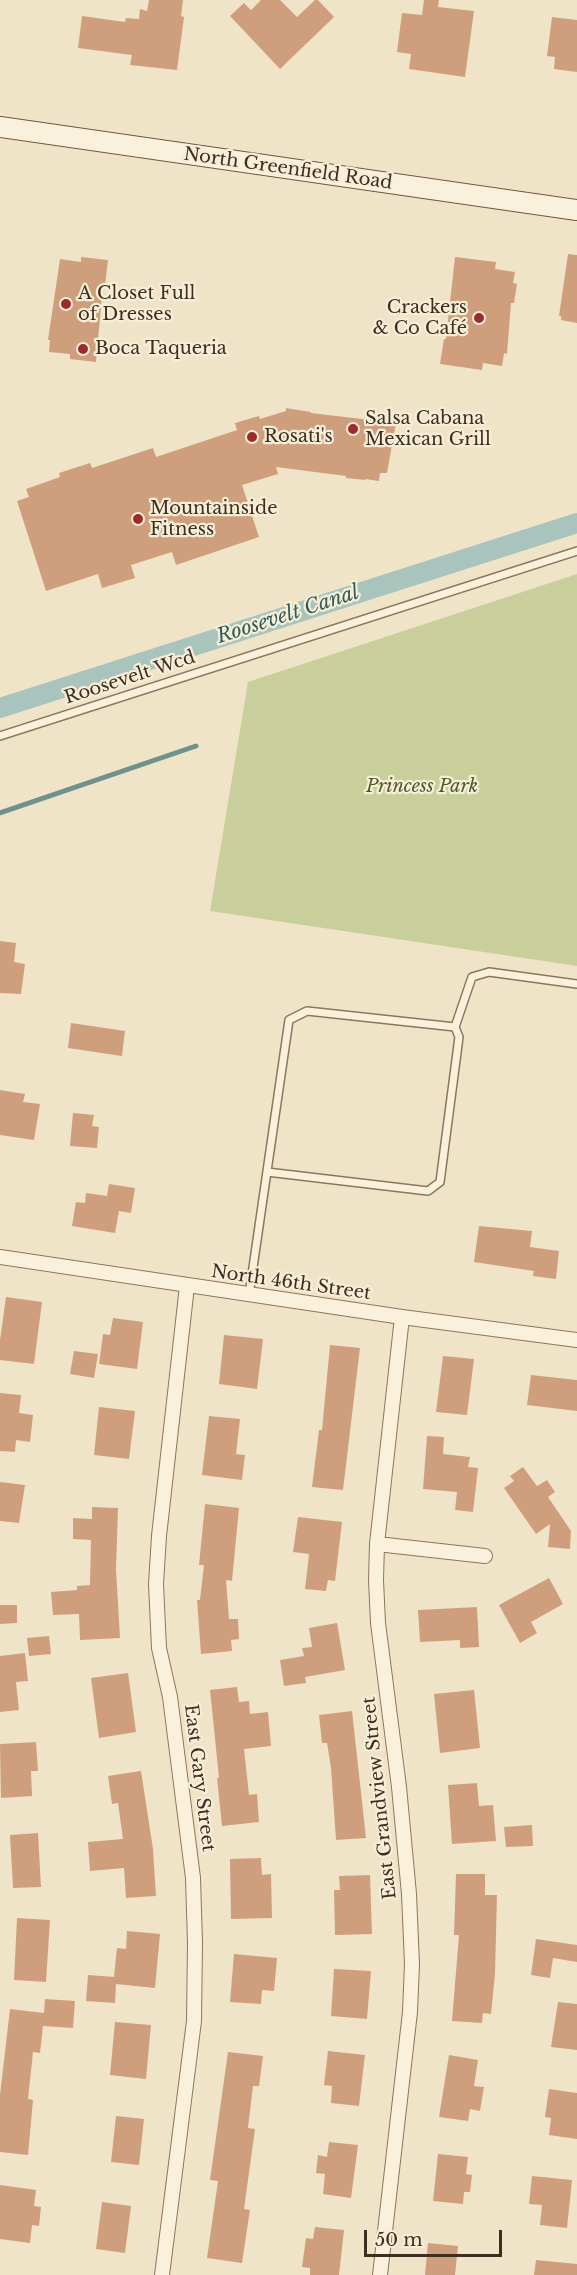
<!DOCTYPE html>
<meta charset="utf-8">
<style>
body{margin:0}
#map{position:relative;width:577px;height:2275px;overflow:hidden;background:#f0e4c8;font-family:"Libre Baskerville",serif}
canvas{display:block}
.scale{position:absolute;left:364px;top:2230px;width:138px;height:27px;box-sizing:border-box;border:3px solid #3d2e20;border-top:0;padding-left:8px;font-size:18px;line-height:21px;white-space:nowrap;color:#3d2e20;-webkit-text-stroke:4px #f7eed8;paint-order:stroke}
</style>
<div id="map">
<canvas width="577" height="2275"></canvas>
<div class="scale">50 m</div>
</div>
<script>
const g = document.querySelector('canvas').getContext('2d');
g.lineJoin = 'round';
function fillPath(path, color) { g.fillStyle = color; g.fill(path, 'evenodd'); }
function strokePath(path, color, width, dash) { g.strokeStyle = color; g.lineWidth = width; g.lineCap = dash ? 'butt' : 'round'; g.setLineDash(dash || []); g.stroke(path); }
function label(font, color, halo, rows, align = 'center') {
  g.font = font + ' "Libre Baskerville",serif'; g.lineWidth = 4.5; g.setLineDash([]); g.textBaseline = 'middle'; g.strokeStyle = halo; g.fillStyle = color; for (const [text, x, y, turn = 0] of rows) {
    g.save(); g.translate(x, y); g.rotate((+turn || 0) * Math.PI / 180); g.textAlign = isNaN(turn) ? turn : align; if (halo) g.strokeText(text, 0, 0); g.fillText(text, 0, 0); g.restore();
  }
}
const green = new Path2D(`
 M577,574V966L210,911L248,682Z`);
const stream = new Path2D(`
 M0,813L196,746`);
const canal = new Path2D(`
 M0,708L577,523`);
const building = new Path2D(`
 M149,0H183L181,16L184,17L177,70L130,65L132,55L78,48L82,16L125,22L126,18L139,19L140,9L147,11Z
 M261,0H280L297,17L315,0H318L334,17L280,69L230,16L244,3L251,10Z
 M424,0H439L438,7L474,11L465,77L409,69L411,54L397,52L402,13L422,15Z
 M552,17L577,20V72L554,69L555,57L547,56Z
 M568,254L577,255V323L561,320V316H559Z
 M81,257L108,260L105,285H103L96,362L70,359V354L49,352L50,340H48L60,259L81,262Z
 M455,257L496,262L495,269L515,272L513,283L517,284L514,303H511L507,354L504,353L502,366L483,363L482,370L440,364L444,339H446Z
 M286,408L311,412V413L396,423L387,473H380L379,481L365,479V480L346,478V476L276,467L278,474L242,485L259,537L176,565L172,552L131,565L135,578L102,588L98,574L46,591L17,501L29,497L26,489L60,477L59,473L90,463L92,468L153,448L156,457L237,430L235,423L259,416L260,419L286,411Z
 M0,941L16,943L14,962L25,964L21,994L0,993Z
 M71,1023L125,1031L122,1056L68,1048Z
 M0,1090L25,1094L23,1102L40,1104L34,1140L0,1135Z
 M73,1113L94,1115L92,1126L99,1127L97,1148L70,1146Z
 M109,1184L135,1188L131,1213L119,1211L115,1233L72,1226L76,1202L85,1203L86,1193L107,1196Z
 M479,1226L532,1231L530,1247L559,1251L556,1279L533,1276L534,1271L474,1262Z
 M6,1297L42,1302L34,1364L0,1360V1340Z
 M113,1318L143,1322L137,1369L99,1364L103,1334L110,1335Z
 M224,1335L263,1339L257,1389L219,1384Z
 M330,1345L360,1348L343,1490L312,1487L319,1430H322Z
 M74,1351L98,1354L94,1378L70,1374Z
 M443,1356L474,1359L467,1415L436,1412Z
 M531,1375L577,1380V1411L527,1405Z
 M0,1393L21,1395L19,1413L33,1415L30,1442L16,1440L15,1452L0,1451Z
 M99,1407L135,1411L129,1459L94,1455Z
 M209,1416L240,1419L236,1454L245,1455L242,1480L202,1475Z
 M427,1436L444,1437L443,1454L470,1457L468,1467L478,1468L473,1512L455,1510L457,1492L423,1489Z
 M523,1467L537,1486L547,1480L555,1492L548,1497L571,1531L570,1549L548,1547L550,1524L536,1534L504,1488L514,1481L510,1476Z
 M0,1482L25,1485L19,1523L0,1521Z
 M205,1504L239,1508L232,1581L226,1580L229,1619H238L239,1639L231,1640L232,1651L201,1654L197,1600H200L204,1565H199Z
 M92,1507L118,1508L116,1569L120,1638L80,1640L79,1614L53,1615L51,1592L77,1590V1586L90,1585L91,1540L73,1539V1518L92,1519Z
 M298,1517L342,1522L335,1581L328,1580L326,1591L305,1589L309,1554L293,1552Z
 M549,1578L563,1604L531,1622L537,1633L520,1643L499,1605Z
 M0,1605H17V1623L0,1624Z
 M477,1607L479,1647L460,1648V1640L420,1642L418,1610Z
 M337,1623L345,1670L305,1677L306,1683L284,1686L280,1660L304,1656L302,1648L312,1647L309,1628Z
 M49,1636L51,1654L29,1656L27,1638Z
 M25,1653L28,1681L16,1682L19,1710L0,1712V1656Z
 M128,1673L136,1732L99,1738L91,1678Z
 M237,1687L239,1702L249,1701L250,1714L268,1712L271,1746L244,1749L249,1795L257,1794L259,1822L222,1826L217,1778H219L210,1690Z
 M474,1690L480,1748L440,1753L434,1694Z
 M352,1711L366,1838L336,1840L331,1768L327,1743H322L319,1715Z
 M36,1742L38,1771H31L32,1796L1,1798L0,1744Z
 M141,1771L153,1849L156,1896L126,1898L124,1868L90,1871L88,1842L123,1839L118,1803L112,1804L108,1776Z
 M477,1783L479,1806L493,1805L496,1841L452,1844L448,1785Z
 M532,1825L533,1846L506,1847L504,1827Z
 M38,1833L41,1887L13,1888L10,1835Z
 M261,1858L262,1875L271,1874L272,1918L231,1919L230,1859Z
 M456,1874H485V1895H497L495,1974L491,2014L483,2013L482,2023L452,2021L459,1935H454Z
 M370,1875L372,1934L335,1935L334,1890H340L339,1876Z
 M17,1918L50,1920L46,1982L14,1980Z
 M127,1931L160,1934L155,1988L116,1984L115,2003L86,2001L88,1975L114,1977L117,1948L126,1949Z
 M536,1939L577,1945V1962L553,1958L550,1978L531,1975Z
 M234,1954L277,1958L274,1991L262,1990L261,2004L230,2002Z
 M334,1969L371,1971L367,2019L331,2016Z
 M45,1999L75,2001L73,2028L43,2026L40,2053L33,2052L28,2099L33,2100L28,2155L0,2152V2095L10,2009L44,2013Z
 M558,2002L577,2004V2050L551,2047Z
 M115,2022L151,2025L146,2079L110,2075Z
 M328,2051L365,2055L359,2106L331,2103L332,2086L324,2085Z
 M228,2052L263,2056L259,2086H253L248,2128L255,2129L244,2209L250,2210L242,2263L207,2258L218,2181L210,2180Z
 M449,2055L478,2060L474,2086L484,2087L480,2111L470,2109L468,2121L439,2117Z
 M549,2089L577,2093V2139L549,2135L551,2118L545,2117Z
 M116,2116L144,2119L139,2165L111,2162Z
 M329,2142L358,2145L351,2198L323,2194L325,2174L316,2173L318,2155L327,2157Z
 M438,2154L468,2157L466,2174L472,2175L470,2192H464L463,2204L433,2201Z
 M532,2176L572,2180L567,2228L540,2225L542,2205L529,2204Z
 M0,2185L36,2190L34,2206L41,2207L39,2226L32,2225L30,2243L0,2239Z
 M102,2202L131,2206L125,2253L96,2249Z
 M315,2227L344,2230L339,2275H310V2268L302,2267L306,2238L313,2239Z
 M428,2243L458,2246L455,2275H425Z
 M536,2260L577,2264V2275H534Z`);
const service = new Path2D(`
 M0,736L577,551
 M455,1027L472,977L489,972L577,984
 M249,1295L289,1020L307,1011L455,1027L459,1037L440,1182L428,1191L267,1172`);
const minor = new Path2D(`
 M0,1257L402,1317L577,1340
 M377,1544L485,1556
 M162,2275L194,2021L195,1943L193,1878L170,1697L159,1648L156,1584L159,1536L187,1286
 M380,2275L410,2012L412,1964L409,1894L399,1787L378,1623L376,1580L377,1544L402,1317`);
const secondary = new Path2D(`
 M0,127L577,210`);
const markers = [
 [66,304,6,"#9e2a2b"],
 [479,318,6,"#9e2a2b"],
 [83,349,6,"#9e2a2b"],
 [353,429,6,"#9e2a2b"],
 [252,437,6,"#9e2a2b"],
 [138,519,6,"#9e2a2b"]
];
const streetNames = [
 ["North Greenfield Road",288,169,8],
 ["Roosevelt Wcd",130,678,-18],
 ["North 46th Street",291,1283,8],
 ["East Gary Street",199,1778,83],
 ["East Grandview Street",380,1798,-96]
];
const poiNames = [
 ["A Closet Full",78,294],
 ["of Dresses",78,315],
 ["Crackers",467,308,"right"],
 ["& Co Café",467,329,"right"],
 ["Boca Taqueria",95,349],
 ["Salsa Cabana",365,419],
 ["Mexican Grill",365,440],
 ["Rosati's",264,437],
 ["Mountainside",150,509],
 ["Fitness",150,530]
];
const parkNames = [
 ["Princess Park",422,787]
];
const waterNames = [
 ["Roosevelt Canal",288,615,-18]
];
fillPath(green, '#c9cf9b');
strokePath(stream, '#6f938a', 5);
strokePath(canal, '#a9c4bc', 20);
fillPath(building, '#cf9f7d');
strokePath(service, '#8d765c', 10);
strokePath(minor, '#8d765c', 16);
strokePath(secondary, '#6f573f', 22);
strokePath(service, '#faf1dc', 7);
strokePath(minor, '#faf1dc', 14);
strokePath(secondary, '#faf1dc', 20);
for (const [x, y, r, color] of markers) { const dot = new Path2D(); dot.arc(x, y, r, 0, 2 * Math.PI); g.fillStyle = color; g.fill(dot); strokePath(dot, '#f7eed8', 2); }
label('18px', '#3d2e20', '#f7eed8', streetNames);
label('18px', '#3d2e20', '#f7eed8', poiNames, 'left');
label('italic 18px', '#4d5a26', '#f7eed8', parkNames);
label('italic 20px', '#2f5d5a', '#f7eed8', waterNames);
</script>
